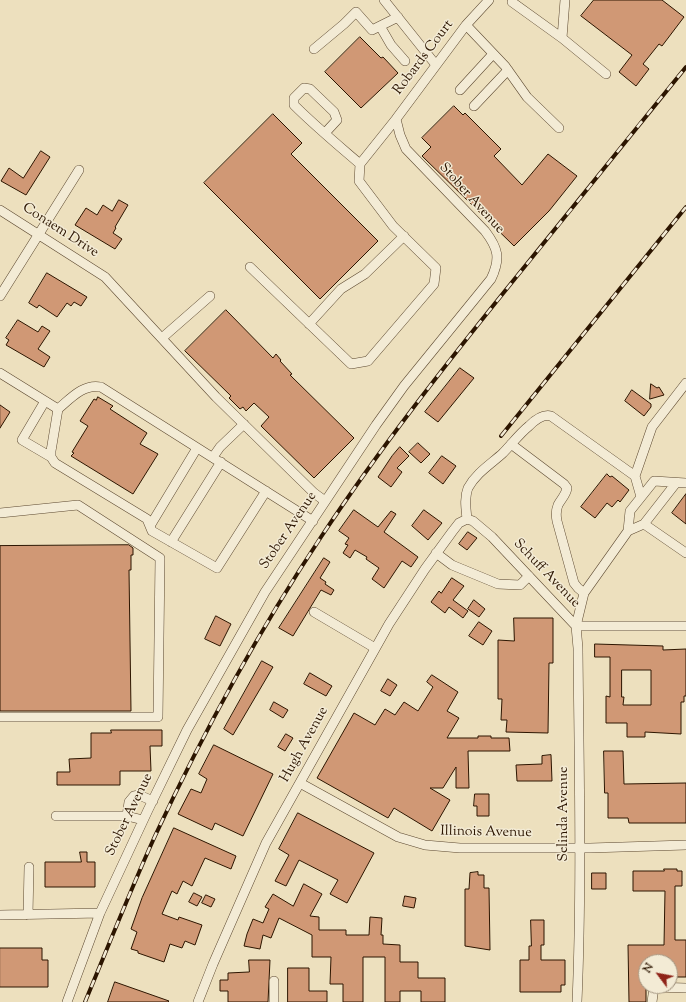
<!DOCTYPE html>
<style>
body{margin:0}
#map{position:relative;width:686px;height:1002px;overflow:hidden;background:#ede0be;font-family:"Sorts Mill Goudy",serif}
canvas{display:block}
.north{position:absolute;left:638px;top:954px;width:40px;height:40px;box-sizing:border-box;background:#f3ebd5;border:1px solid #a39580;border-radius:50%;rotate:302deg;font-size:11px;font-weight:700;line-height:16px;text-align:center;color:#2c1500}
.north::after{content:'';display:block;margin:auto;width:14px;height:18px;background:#8f2418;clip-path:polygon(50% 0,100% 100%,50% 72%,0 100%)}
</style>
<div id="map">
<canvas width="686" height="1002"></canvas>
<div class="north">N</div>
</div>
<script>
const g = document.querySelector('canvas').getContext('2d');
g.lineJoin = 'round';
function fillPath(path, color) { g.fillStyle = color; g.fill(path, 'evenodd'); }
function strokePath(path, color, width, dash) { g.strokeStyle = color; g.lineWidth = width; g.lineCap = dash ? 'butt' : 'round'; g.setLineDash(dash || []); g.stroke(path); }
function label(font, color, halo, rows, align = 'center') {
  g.font = font + ' "Sorts Mill Goudy",serif'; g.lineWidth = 3; g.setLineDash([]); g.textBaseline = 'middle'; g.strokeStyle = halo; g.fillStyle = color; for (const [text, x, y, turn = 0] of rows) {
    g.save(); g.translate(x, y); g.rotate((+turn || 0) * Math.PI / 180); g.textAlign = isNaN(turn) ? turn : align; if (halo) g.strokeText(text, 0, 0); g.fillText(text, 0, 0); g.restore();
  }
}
const building = new Path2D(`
 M594,0H662L684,17L662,46L659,44L643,64L649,69L636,86L619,72L632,55L581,16Z
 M360,37L381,58L383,57L398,73L361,108L325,72Z
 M454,106L463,115L465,113L501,149L494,156L522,185L548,154L577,176L549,211L514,246L422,156L431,147L422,138Z
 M273,114L302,143L291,154L378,241L320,299L204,183Z
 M41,151L50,157L26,195L1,181L9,168L23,178Z
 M119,200L128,205L115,227L116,228L113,233L122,239L115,249L75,225L86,208L97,215L103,205L112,211Z
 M47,273L87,297L81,306L74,302L71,306L67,303L57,317L39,305L37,308L29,303Z
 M226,310L273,358L276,354L281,360L280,361L292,374L290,375L354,438L314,478L261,426L269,417L254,403L246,411L243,407L240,409L229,398L231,396L185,351Z
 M18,320L38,332L42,326L50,331L38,349L50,357L44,367L6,345L9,340L6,338Z
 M460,368L474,378L438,422L425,412Z
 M651,384L657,388L659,387L664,395L650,399Z
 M632,390L651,404V407L644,416L625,401Z
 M98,397L113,406L110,409L147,433L140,444L158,454L133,494L71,456L74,453L72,452L88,426L80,421L94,399L96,400Z
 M0,405L10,412L0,428Z
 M418,443L430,454L421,463L409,452Z
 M400,447L409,456L397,468L402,472L391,487L378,477L392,456Z
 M442,456L456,466L443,484L429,473Z
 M607,474L610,477L612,476L629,490L620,502L618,500L612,507L607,503L595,518L581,507Z
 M686,494V524L672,513Z
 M354,510L378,527L391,511L396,514L384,532L418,557L411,567L402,561L384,588L372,579L379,568L366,559L367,557L355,550L350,558L343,553L348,545L345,544L349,538L339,531Z
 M424,510L442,523L428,540L412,526Z
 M468,532L477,538L467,550L459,544Z
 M129,545L133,548V555H131V570H129L131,711H0V546Z
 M324,558L330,562L320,578L326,582L325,584L334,590L331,595L321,590L293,636L279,628Z
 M452,578L464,586L453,600L468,611L463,618L449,607L445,613L431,602L439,591L441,593Z
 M474,600L485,609L479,617L468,609Z
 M216,616L231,624L220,646L205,639Z
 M514,618H553V663H549L548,733L506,732L507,720H501L502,699H498V640L514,641Z
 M479,622L492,631L483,645L469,636Z
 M595,644L663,646V650L686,649V696H684V702H681V734L645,732V737H627V723H606V696L610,697V657H595ZM622,670H651V705H623L624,697H622Z
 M262,661L273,667L233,735L224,729Z
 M310,673L332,686L326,696L304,684Z
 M432,675L458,692L447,711L459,718L447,738H478V736H491V738H509L510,751H468L469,788H456V767L443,788H430L450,800L432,831L394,808L388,818L317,778L354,713L375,725L385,709L395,715L404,702L418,711L433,687L427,682Z
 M388,679L397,685L390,696L381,691Z
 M274,702L288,710L283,718L270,710Z
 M111,730H162V746H150L151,771H120V785H57V772H70L69,759L91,758V733H111Z
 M286,734L293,738L285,751L278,747Z
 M214,745L273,774L243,836L215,823L212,830L178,814L191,789L201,793L207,779L199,774Z
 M604,751H623L624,784L686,783V823H629L628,818H608V793H605Z
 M551,755L552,781H517L516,765L542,764V756Z
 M475,794H489V816H477V806H474Z
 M298,813L374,853L347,903L330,894L338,880L299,860L286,886L275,881L289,855L279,849Z
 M174,828L236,856L231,869L205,858L192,886L183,881L177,894L172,891L162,914L178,920L179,917L202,925L195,945L185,941L182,948L170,944L164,962L138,953V951L131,949L137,932L131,929L142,898Z
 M80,852H87V862H95V887H45V862H81Z
 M664,869H677V871H682V886H675V940H686V977H670V962H646V1002H629L628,945H664L665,891H633V871H664Z
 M478,872V875H484V888H489L490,950L465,946V889H469L470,873Z
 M592,873H606V889H592Z
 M304,884L322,894L310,916L319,917V930H346V935H369L370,917L382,918L381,935H383V944L400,945V962H418V978H445V1002H421V991H400V1002H385V957H363V1002H343V984H330L331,957H312V935L279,918L271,938L263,935L260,949L244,946L247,934L253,919L263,923L269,909L265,907L273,894L293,906Z
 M194,893L202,897L197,906L189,902Z
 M206,895L215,899L211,907L202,903Z
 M405,896L416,898L414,908L403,906Z
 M531,920H544V945H541V960H565V985H561V992H520V960H529V946H531Z
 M0,948H42V960H48V987H0Z
 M249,960H270L268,1002H228V991H220V980H228V973L249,972Z
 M288,968H309V991H327V1002H288Z
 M115,982L169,1001L168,1002H108Z`);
const minor = new Path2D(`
 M384,0L436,65
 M565,0L562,38L606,74
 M512,2L562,38
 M398,17L380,26L391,45L405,61
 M466,25L505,66L527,97L559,128
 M314,49L344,24L356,12L372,30L380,26
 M460,90L493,54
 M474,106L508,70
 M325,133L337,120L334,112L310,89L304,88L294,98V105C315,126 338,145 360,164
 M0,210L105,277L216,397L314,493L325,501
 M250,267L351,364L368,361L434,284L436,268L393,226L359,181L360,164L396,119L466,25L489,0
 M0,296L79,170
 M309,324L341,289L365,274L404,236
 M162,338L210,296
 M0,373L58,409
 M45,401L22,440L51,457
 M511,444L564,484L567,488C566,495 561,499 558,505C556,510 556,516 557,521L574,583L578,588L584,593
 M213,457L220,447L244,424
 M266,491L217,568L152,531L147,519L55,463L51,457V451L58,409C70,399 84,383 101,387L313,521
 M641,497L635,476L652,427L686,383
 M0,513L78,505L160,558L158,717H0
 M467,519L473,521L492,537L576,626H686
 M467,519C466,509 464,498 468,488C476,473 491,464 503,453C512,444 519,434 529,426C534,421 543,414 551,416L635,476
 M644,524L686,553
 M150,526L197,448
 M628,531L630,511L654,481L686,483
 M171,542L221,462
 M436,553L452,565L498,584L520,585L529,576
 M314,612L375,648
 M300,783L398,837L425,845L460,848H590L686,845
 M56,816H127
 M143,820L127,816L129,802L134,796L139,795L153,801
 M0,915L100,913
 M28,915L29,867
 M274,981V1002
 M67,1002L100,913L148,810L187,730L265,592L376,425L404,386L491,279C501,258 498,248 485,231L406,149L400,135L396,119
 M198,1002L213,964L266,843L389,624L425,569L452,532L459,523L467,519
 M577,1002C582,884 579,766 578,648L576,626L584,593L628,531L644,524L676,483
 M652,1002L654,987L686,988`);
const rail = new Path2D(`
 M501,436L686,207
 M85,1002C108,947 130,891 155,836C203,733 258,632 321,537C380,448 446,364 513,281C571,210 628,138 686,67`);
const streetNames = [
 ["Robards Court",424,58,-53],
 ["Stober Avenue",471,199,48],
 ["Conaem Drive",60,231,33],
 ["Stober Avenue",289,531,-56],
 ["Schuff Avenue",546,574,46],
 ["Hugh Avenue",305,745,-61],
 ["Selinda Avenue",565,814,-90],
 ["Stober Avenue",130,815,-64],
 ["Illinois Avenue",486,833,1]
];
fillPath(building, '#d09875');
strokePath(building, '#2c1500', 1);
strokePath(minor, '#5c4830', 10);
strokePath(minor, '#f3ebd5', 9);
strokePath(rail, '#2c1500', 4);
strokePath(rail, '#f3ebd5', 2.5, [8]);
label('14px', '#2c1500', '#f3ebd5', streetNames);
</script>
